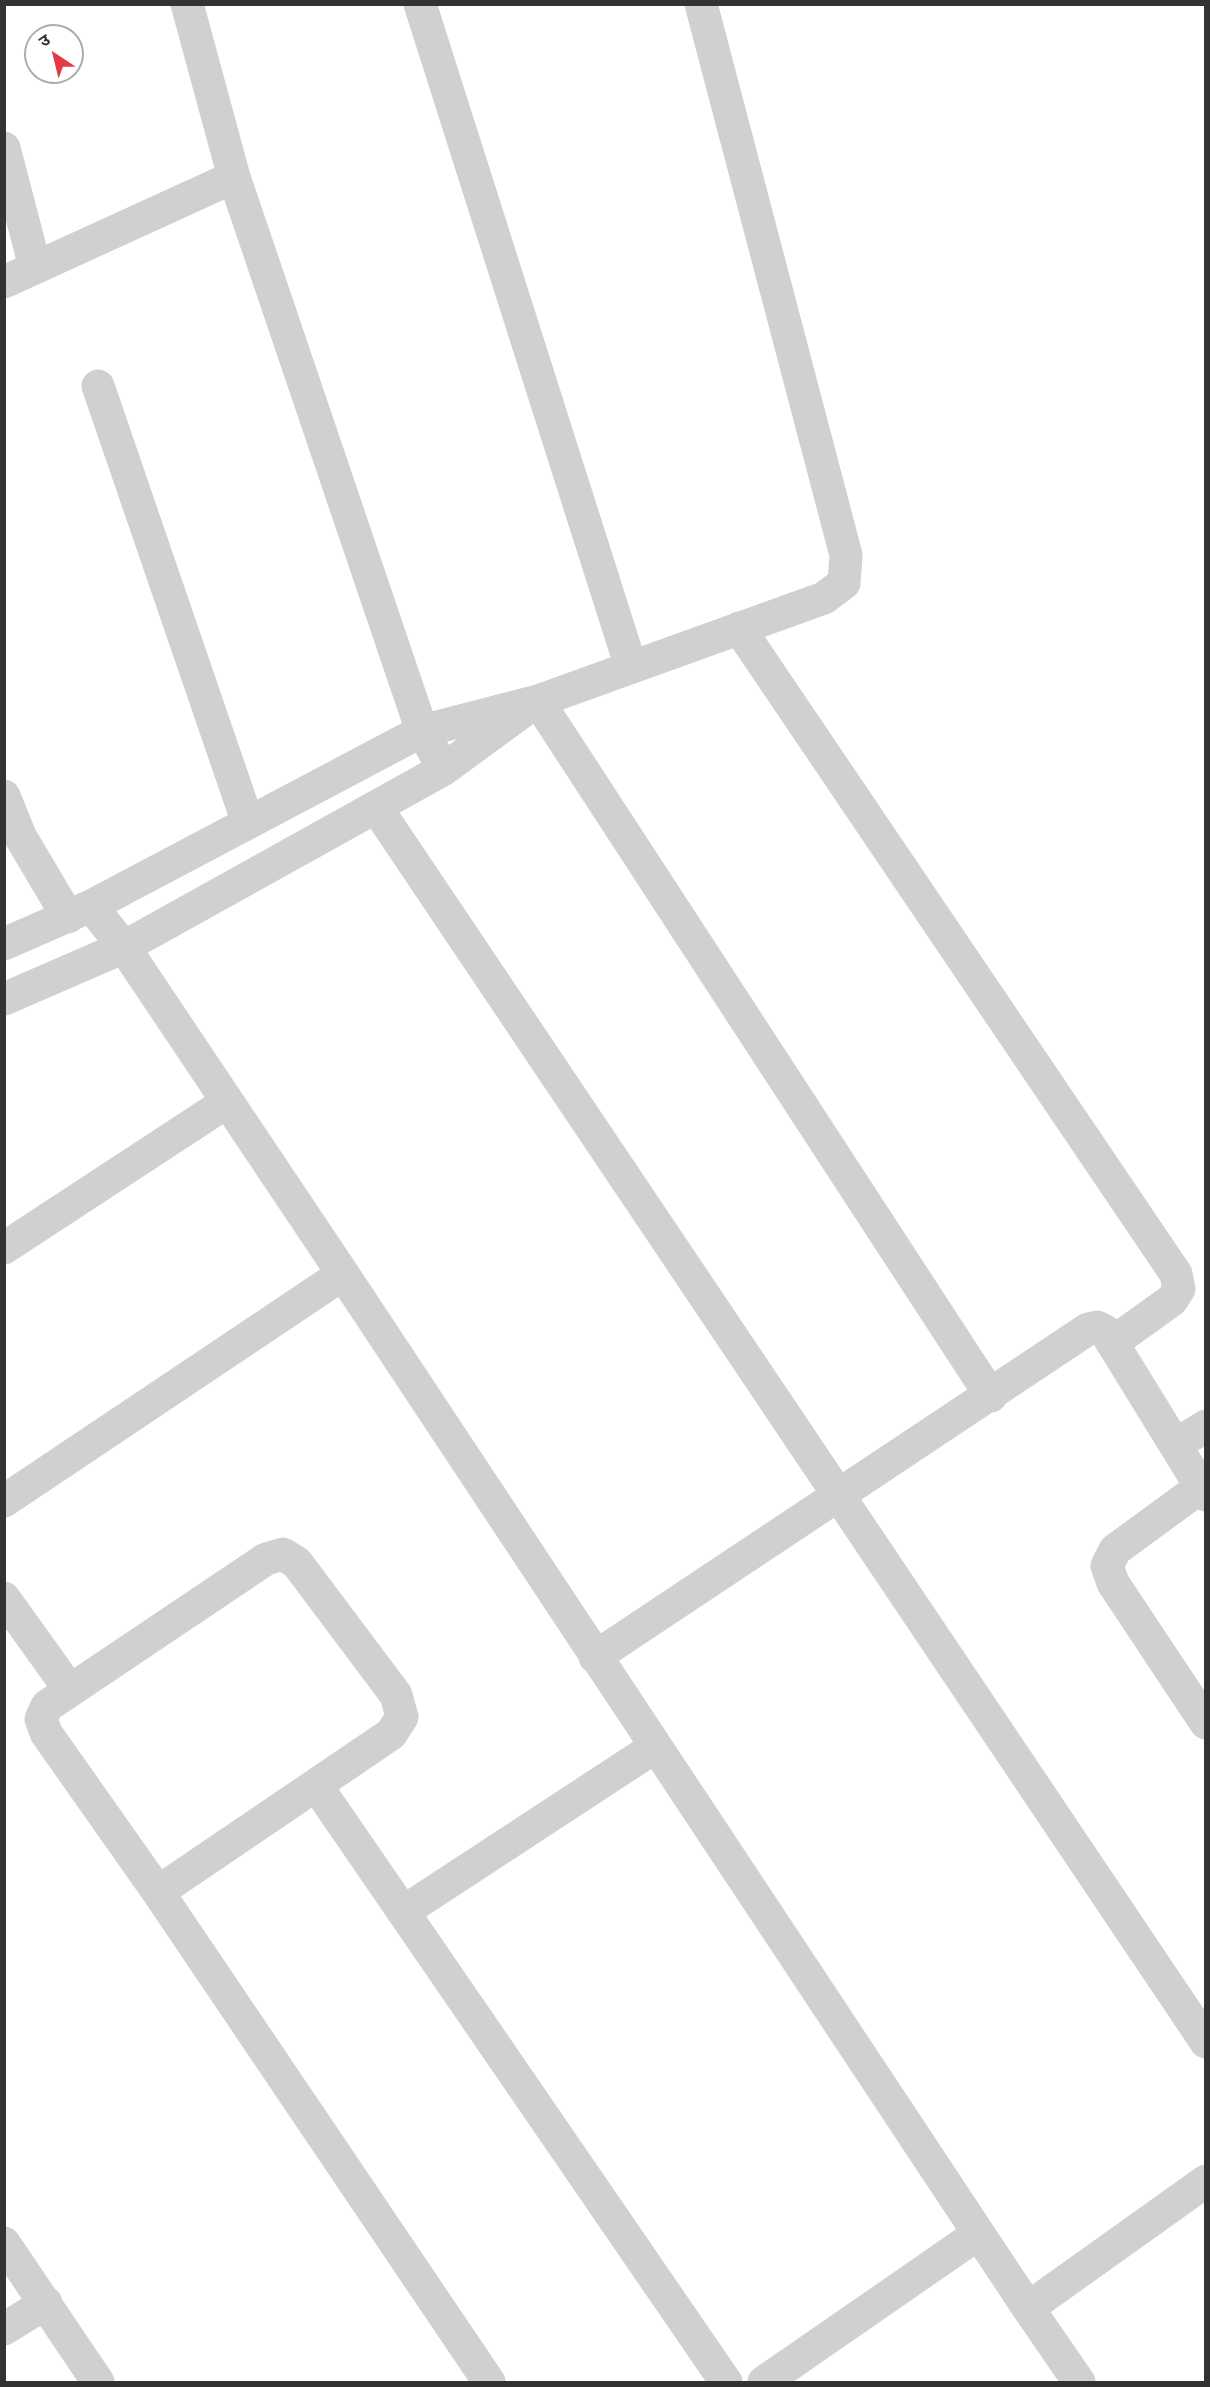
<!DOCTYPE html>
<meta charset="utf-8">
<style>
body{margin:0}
#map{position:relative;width:1210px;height:2387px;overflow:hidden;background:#fff;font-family:Cabin,"Noto Sans Devanagari",sans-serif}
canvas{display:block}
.frame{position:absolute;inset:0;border:6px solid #333;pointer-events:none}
.north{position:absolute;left:24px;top:24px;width:60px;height:60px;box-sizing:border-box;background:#fff;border:2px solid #adadad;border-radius:50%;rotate:325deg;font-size:16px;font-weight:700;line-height:24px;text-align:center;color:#333}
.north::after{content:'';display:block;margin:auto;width:21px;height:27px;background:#e63946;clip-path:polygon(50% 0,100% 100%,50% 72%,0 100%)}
</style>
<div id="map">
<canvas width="1210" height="2387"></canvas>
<div class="frame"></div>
<div class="north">उ</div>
</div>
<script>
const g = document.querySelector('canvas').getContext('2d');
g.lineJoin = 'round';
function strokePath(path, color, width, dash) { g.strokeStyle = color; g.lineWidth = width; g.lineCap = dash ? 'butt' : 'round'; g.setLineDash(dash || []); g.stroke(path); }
const street = new Path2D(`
 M187,4L234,177L422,731L444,769
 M420,4L631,667
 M4,148L35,267
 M4,282L234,177
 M98,386L248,823
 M739,628L1176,1274L1179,1289L1172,1300L1112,1343
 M538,701L991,1396
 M4,796L20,836L68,917
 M376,807L1206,2042
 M91,906L124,947L343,1274L1028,2308L1079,2382
 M4,944L91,906L422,731L538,701L824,598L844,583L846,555L701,4
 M4,999L124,947L444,769L522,712
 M4,1248L227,1102
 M1175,1445L1206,1426
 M1201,1487L1115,1550L1107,1566L1113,1583L1206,1723
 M4,1501L343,1274
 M4,1598L70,1690
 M595,1657L1088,1329L1097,1327L1105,1331L1206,1495
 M316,1785L726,2382
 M158,1892L391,1734L402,1717L396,1695L297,1563L283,1554L266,1559L47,1706L41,1719L46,1733L158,1892L489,2382
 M403,1912L655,1747
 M4,2243L98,2382
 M1028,2308L1206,2181
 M4,2329L46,2303
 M764,2382L978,2234`);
strokePath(street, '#d0d0d0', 33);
</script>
